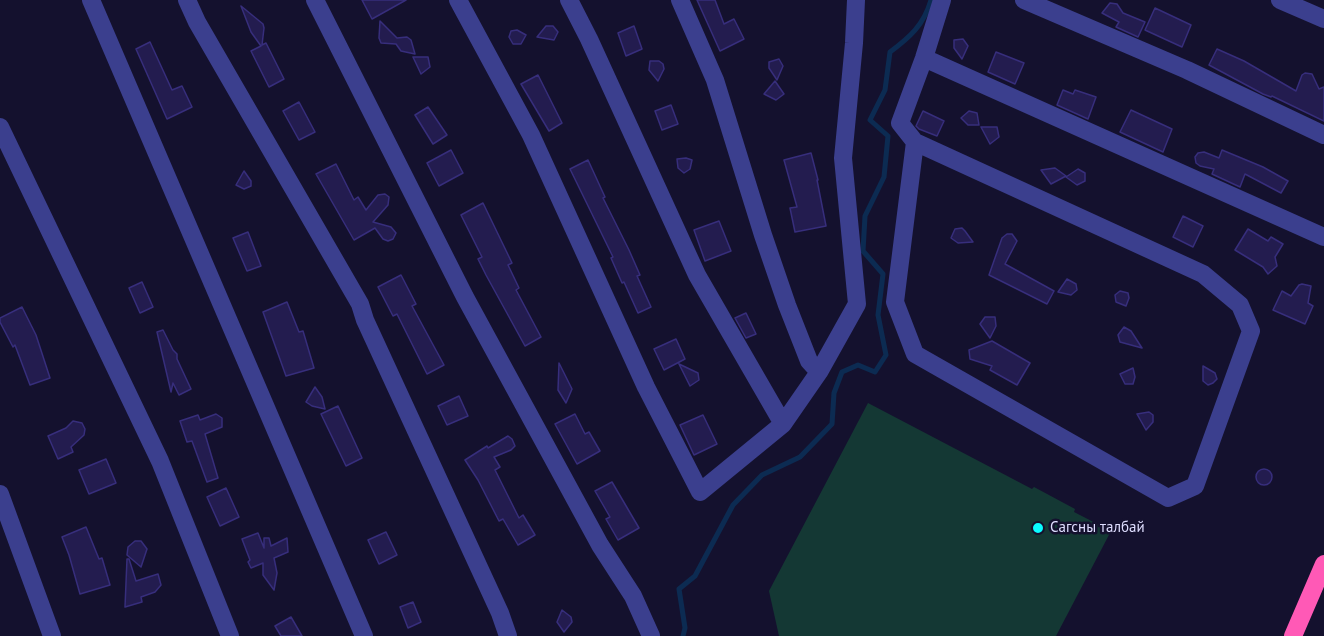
<!DOCTYPE html>
<meta charset="utf-8">
<style>
body{margin:0}
canvas{display:block;background:#14112e}
</style>
<canvas width="1324" height="636"></canvas>
<script>
const g = document.querySelector('canvas').getContext('2d');
g.lineJoin = 'round';
function fillPath(path, color) { g.fillStyle = color; g.fill(path, 'evenodd'); }
function strokePath(path, color, width, dash) { g.strokeStyle = color; g.lineWidth = width; g.lineCap = dash ? 'butt' : 'round'; g.setLineDash(dash || []); g.stroke(path); }
function label(font, color, halo, rows, align = 'center') {
  g.font = font + ' "PT Sans",sans-serif'; g.lineWidth = 5; g.setLineDash([]); g.textBaseline = 'middle'; g.strokeStyle = halo; g.fillStyle = color; for (const [text, x, y, turn = 0] of rows) {
    g.save(); g.translate(x, y); g.rotate((+turn || 0) * Math.PI / 180); g.textAlign = isNaN(turn) ? turn : align; if (halo) g.strokeText(text, 0, 0); g.fillText(text, 0, 0); g.restore();
  }
}
const green = new Path2D(`
 M868,403L1032,489L1034,487L1075,509L1074,512L1111,531L1056,636H779L769,591Z`);
const stream = new Path2D(`
 M683,636L685,628L679,589L695,576L733,505L762,475L800,457L832,424L834,393L842,372L858,365L875,372L886,355L878,315L883,274L863,251L865,216L884,177L888,136L870,120L885,90L890,52C909,38 924,25 931,0`);
const building = new Path2D(`
 M362,0H406L372,19Z
 M697,0H715L724,24L734,19L744,39L720,51Z
 M1110,3L1117,4L1123,13L1145,22L1138,37L1116,27L1119,22L1102,13Z
 M241,6L263,24L264,28L262,45L266,43L284,79L269,87L251,51L261,46L251,32Z
 M1155,8L1191,25L1182,47L1145,30Z
 M380,21L397,38L407,37L411,40L415,54L401,51L396,44L381,43L379,38Z
 M546,26H553L558,32L554,40L537,37Z
 M634,26L642,49L626,56L618,33Z
 M517,30L526,35L521,44H513L509,37L511,31Z
 M963,39L968,46L962,59L954,48V40Z
 M150,42L172,90L182,86L192,107L167,119L136,49Z
 M1217,49L1244,61L1296,91L1302,75L1305,73L1312,74L1319,89L1324,87V121L1272,96L1271,97L1263,94L1209,65Z
 M996,52L1024,63L1015,84L988,72Z
 M413,57H428L430,67L421,74Z
 M779,59L783,66L777,80L769,68V62Z
 M650,61H659L663,64L664,69L658,81L649,70Z
 M538,75L562,123L549,131L521,84Z
 M775,81L784,94L776,100L764,94Z
 M1063,90L1073,94L1075,90L1096,97L1088,119L1057,105Z
 M299,102L315,132L299,140L283,111Z
 M671,105L678,124L662,130L655,111Z
 M428,107L447,135L433,144L415,115Z
 M1131,110L1172,129L1163,152L1120,132Z
 M923,111L944,121L937,136L919,129L916,126Z
 M969,111L977,113L979,125H968L961,118Z
 M981,127H997L999,137L990,144Z
 M451,150L463,173L439,186L427,163Z
 M1222,150L1263,167L1288,181L1281,193L1245,174L1240,187L1212,174L1214,169L1200,166L1196,163L1195,157L1198,153L1204,152L1219,158Z
 M811,153L818,180H817L826,226L795,232L790,208L797,207L784,160Z
 M686,158L692,160L690,169L684,173L678,168L677,159Z
 M588,160L605,197L603,198L629,250L640,275L637,276L651,307L638,313L624,282L622,283L611,258L613,257L570,169Z
 M336,164L354,200L358,197L366,210L378,195L385,194L389,197L388,205L373,222L391,227L396,233L393,239L388,241L383,239L375,228L354,240L316,174Z
 M1055,168L1066,176L1051,184L1041,170Z
 M1078,169L1085,173V181L1077,185L1066,177Z
 M244,171L251,181V186L244,189L236,185Z
 M483,203L512,263L508,265L519,288L516,290L541,337L525,346L486,275L478,259L482,257L461,215Z
 M1183,216L1203,226L1193,247L1173,237Z
 M719,221L731,251L705,261L694,230Z
 M962,228L965,231L973,242L958,243L951,238L955,229Z
 M1248,229L1268,241L1271,237L1283,244L1275,257L1277,266L1268,274L1263,267L1235,250Z
 M248,232L261,266L247,271L233,238Z
 M1007,234H1012L1017,241L1005,264L1054,291L1047,304L989,275L1002,238Z
 M401,275L416,304L412,306L444,365L427,374L397,314L393,316L378,287Z
 M1067,279L1076,284L1077,290L1071,295L1058,292Z
 M142,282L153,307L140,313L129,288Z
 M1302,284L1311,286L1308,303L1313,306L1305,324L1273,310L1282,291L1291,296L1299,285Z
 M1120,291L1128,293L1129,298L1126,306L1116,302L1115,295Z
 M287,302L299,332L303,331L314,368L286,376L263,312Z
 M22,307L36,335L50,378L30,385L15,345L13,347L0,322V318Z
 M746,313L756,334L746,338L735,318Z
 M985,317H995L996,326L990,338L980,324Z
 M1124,327L1131,331L1142,348L1120,342L1118,335Z
 M163,330L173,350L177,354V359L191,389L179,395L173,383L171,392L157,332Z
 M676,339L685,359L664,370L654,349Z
 M992,341L1030,363L1017,385L990,370L992,366L970,359L969,350Z
 M559,363L572,389L566,403L558,390Z
 M679,364L698,373L699,380L690,386Z
 M1203,366L1215,373L1217,379L1213,383L1208,385L1203,381Z
 M1133,368L1135,377L1133,384H1125L1120,374Z
 M315,387L322,397L325,409L312,406L306,402Z
 M459,396L468,416L447,425L438,406Z
 M338,406L362,458L346,466L321,414Z
 M1149,412L1153,415V422L1146,430L1137,414Z
 M216,414L222,418V427L205,434L218,478L207,482L192,441L187,442L180,421L198,415L200,420Z
 M575,414L585,434L589,432L600,451L577,464L555,424Z
 M703,415L717,444L694,455L680,425Z
 M73,421L82,423L85,429L84,435L71,447L73,452L58,459L48,436L66,428Z
 M508,436L512,439L515,446L511,450L494,457L500,467L495,470L519,518L523,515L535,535L518,545L503,519L499,521L478,480L465,460L487,446L488,448Z
 M106,459L116,483L89,494L79,470Z
 M1256 477a8 8 0 1 1 16 0a8 8 0 1 1-16 0Z
 M612,482L639,528L618,540L606,519L610,517L595,491Z
 M226,488L239,517L220,526L207,497Z
 M86,527L99,559L102,558L110,585L80,594L69,555L62,537Z
 M386,532L397,555L379,564L368,540Z
 M258,533L264,548V538H269L271,546L287,538L288,552L274,558L277,573L274,590L263,575V563L251,568L248,562L250,560L242,539Z
 M135,541H141L147,549L141,567L127,555L128,547Z
 M127,559H129L136,581L158,574L161,585L155,592L141,597L142,602L125,607Z
 M413,602L421,622L408,628L400,607Z
 M562,610L571,617L572,622L564,632L557,622Z
 M291,617L302,636H281L275,626Z`);
const minor = new Path2D(`
 M91,0L364,636
 M187,0L197,22L360,304L365,320L500,613L508,636
 M315,0L465,297L600,545L633,596L651,636
 M458,0L531,135L646,387L700,492L783,424L819,372L857,304L843,158L854,43L856,0
 M569,0L589,39L697,275L783,424
 M680,0L715,80L763,235L787,305L809,361L819,372
 M1024,0L1187,70L1324,135
 M1280,0L1324,19
 M924,58L1324,237
 M0,127L160,461L230,636
 M915,142L895,302L915,354L1168,498L1195,486L1251,331L1240,305L1203,274L915,142L900,123L924,58L942,0
 M0,494L52,636`);
const highway = new Path2D(`
 M1293,636L1324,564`);
const markers = [
 [1038,528,6,"#0afbff"]
];
const poiNames = [
 ["Сагсны талбай",1050,528]
];
fillPath(green, '#143834');
strokePath(stream, '#0c2b52', 5);
fillPath(building, '#231c4f');
strokePath(building, '#372e7c', 1.5);
strokePath(minor, '#3b3f8e', 18);
strokePath(highway, '#ff59b6', 18);
for (const [x, y, r, color] of markers) { const dot = new Path2D(); dot.arc(x, y, r, 0, 2 * Math.PI); g.fillStyle = color; g.fill(dot); strokePath(dot, '#14112e', 2); }
label('15px', '#dfdeff', '#14112e', poiNames, 'left');
</script>
